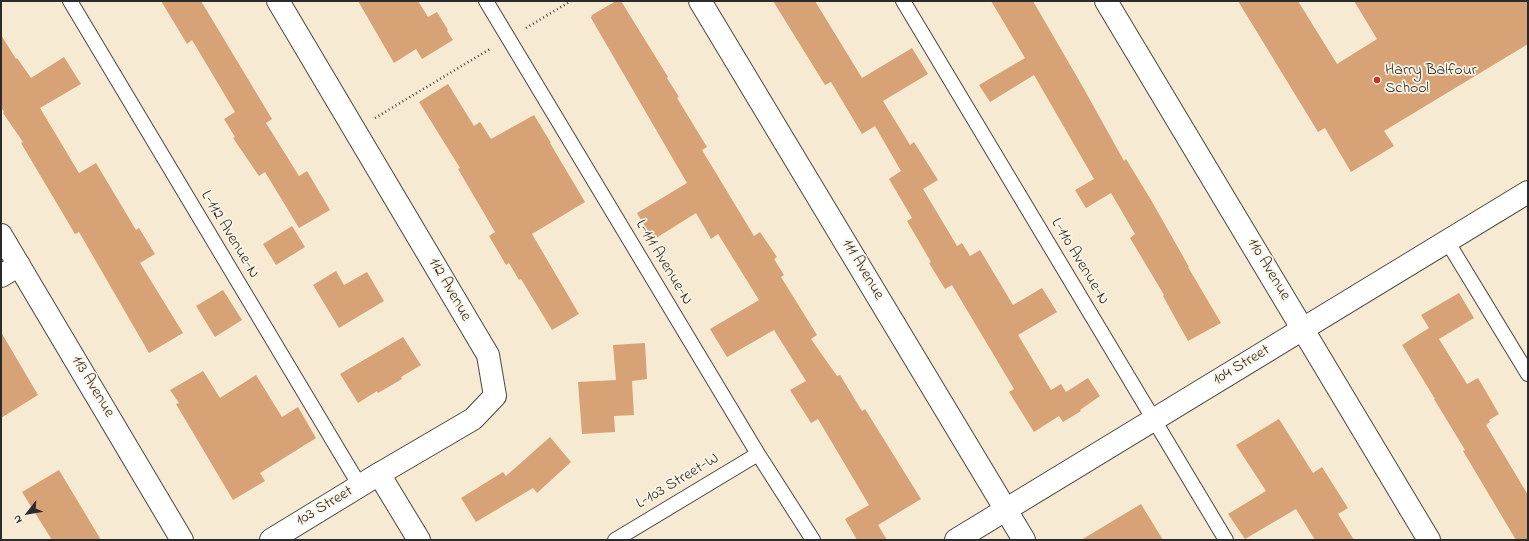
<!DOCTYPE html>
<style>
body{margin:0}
#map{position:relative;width:1529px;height:541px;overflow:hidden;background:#f7ead2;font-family:"Indie Flower",sans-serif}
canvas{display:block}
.frame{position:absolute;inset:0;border:2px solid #2b2b2b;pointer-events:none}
.north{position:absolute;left:8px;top:493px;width:40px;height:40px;-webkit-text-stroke:3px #fcf5e5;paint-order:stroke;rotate:239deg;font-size:11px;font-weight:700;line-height:16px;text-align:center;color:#2b2b2b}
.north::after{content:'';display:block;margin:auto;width:14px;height:18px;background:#2b2b2b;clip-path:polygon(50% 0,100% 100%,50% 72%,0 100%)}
</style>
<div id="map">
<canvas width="1529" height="541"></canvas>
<div class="frame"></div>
<div class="north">N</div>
</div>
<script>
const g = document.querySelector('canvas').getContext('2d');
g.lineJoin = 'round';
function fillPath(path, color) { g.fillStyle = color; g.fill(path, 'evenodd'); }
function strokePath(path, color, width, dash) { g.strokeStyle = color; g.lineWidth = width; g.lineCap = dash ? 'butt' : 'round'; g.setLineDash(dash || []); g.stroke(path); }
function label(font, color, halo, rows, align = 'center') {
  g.font = font + ' "Indie Flower",sans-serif'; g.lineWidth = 3.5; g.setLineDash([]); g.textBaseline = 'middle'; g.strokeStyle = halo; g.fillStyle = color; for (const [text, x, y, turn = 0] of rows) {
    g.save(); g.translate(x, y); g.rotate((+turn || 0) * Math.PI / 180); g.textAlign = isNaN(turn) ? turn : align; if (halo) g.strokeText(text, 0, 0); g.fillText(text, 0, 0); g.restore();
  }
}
const building = new Path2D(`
 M161,1H201L272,119L266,123L299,176L307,171L330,210L299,228L265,172L259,176L233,138L235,137L224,119L235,112L192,40L187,44Z
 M358,1H418L428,17L437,12L448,30L447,31L453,40L422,59L416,49L394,63Z
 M616,1H621L668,77L667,78L679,97L677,98L707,147L702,150L754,236L760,232L777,257L774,259L784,275L781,277L817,335L811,339L837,376L840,375L862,411L865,409L921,499L878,525L887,540H857L845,519L869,505L818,419L811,423L790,390L806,381L774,330L727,357L710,329L759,300L718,234L711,239L696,213L653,240L637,213L687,183L591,18L592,15Z
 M773,1H815L862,78L912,48L928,74L883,101L910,145L914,142L938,180L923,189L957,246L962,243L970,256L980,250L1013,305L1042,288L1057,312L1018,335L1051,390L1061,384L1066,392L1088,378L1100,396L1080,410L1081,411L1063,422L1059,416L1034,432L1009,392L1014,389L952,285L945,289L929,263L931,262L907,221L912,218L889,179L901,171L875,126L862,134L831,82L825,85Z
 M991,1H1033L1084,89L1124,161L1126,159L1151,200L1189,267H1188L1221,323L1188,341L1163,296L1164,295L1130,238L1135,234L1111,193L1086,208L1075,190L1094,179L1034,75L990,102L979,85L1025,58Z
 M1238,1H1298L1337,64L1377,39L1354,1H1528V44L1384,131L1394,146L1351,172L1325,128L1318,132Z
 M1,35L16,59L17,58L31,78L64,57L81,84L40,108L79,173L96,163L136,230L139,228L155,254L140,263L183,333L149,353L79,232L75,234L21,143L23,142L3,113L4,112L1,107Z
 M448,84L474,126L480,122L491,139L534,115L551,143H550L585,202L532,234L579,314L552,330L521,279L519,280L509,263L506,265L489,236L495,232L458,169L460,168L419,102Z
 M292,226L305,247L276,265L263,244Z
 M336,271L344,285L367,272L384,301L339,328L313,285Z
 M223,290L242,320L215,337L196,306Z
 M1459,293L1474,318L1439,339L1467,384L1478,378L1499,414L1489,420L1490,422L1486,425L1528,495V540H1516L1463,451L1465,450L1434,399H1435L1402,345L1429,328L1421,315Z
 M1,332L38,395L1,418Z
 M403,337L421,365L401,377L402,379L378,393L377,391L358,403L340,374Z
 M645,343L647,379L632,381L634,415L614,416L615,432L582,434L578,382L616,380L613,345Z
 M203,371L220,398L256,375L282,417L298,407L316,438L260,473L265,481L233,500L176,404L179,403L170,390Z
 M1279,419L1313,473L1322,467L1348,508L1338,514L1354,540H1315L1296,509L1245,539L1228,514L1266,491L1236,445Z
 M550,437L571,462L537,493L533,488L476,522L461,498L503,472L506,476Z
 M59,470L101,540H52L22,492Z
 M1141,504L1163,540H1081Z`);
const path = new Path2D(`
 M526,28L571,1
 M375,118L490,49`);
const lane = new Path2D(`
 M70,1L360,486
 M486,1L758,454L813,540
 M903,1L1226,540
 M1447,241L1528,374
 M615,540L758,454`);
const street = new Path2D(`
 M278,1L488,355L495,396L473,419L379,474
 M700,1L1024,540
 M1106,1L1429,540
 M1,276L19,265`);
const secondary = new Path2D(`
 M1,235L182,540
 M271,540L379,474L419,540
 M956,540L1528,192`);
const markers = [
 [1377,80,4,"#c8321e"]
];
const poiNames = [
 ["Harry Balfour",1385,71],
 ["School",1385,89]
];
const streetNames = [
 ["L-112 Avenue-N",229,235,59],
 ["L-110 Avenue-N",1079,262,59],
 ["L-111 Avenue-N",663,263,59],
 ["111 Avenue",862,270,59],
 ["110 Avenue",1268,270,59],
 ["112 Avenue",449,290,60],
 ["104 Street",1242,366,-31],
 ["113 Avenue",92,387,59],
 ["L-103 Street-W",678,482,-31],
 ["103 Street",325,507,-31]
];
fillPath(building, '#d7a275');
strokePath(lane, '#4a4844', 16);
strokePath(street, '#4a4844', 24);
strokePath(secondary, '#4a4844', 24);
strokePath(path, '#4a4844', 2.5, [1, 3]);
strokePath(lane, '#fff', 14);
strokePath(street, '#fff', 22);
strokePath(secondary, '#fff', 22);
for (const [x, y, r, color] of markers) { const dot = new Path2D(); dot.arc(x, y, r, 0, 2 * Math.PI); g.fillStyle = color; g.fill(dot); strokePath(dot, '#fcf5e5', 1.5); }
label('16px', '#2b2b2b', '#fcf5e5', poiNames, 'left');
label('16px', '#2b2b2b', '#fcf5e5', streetNames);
</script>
